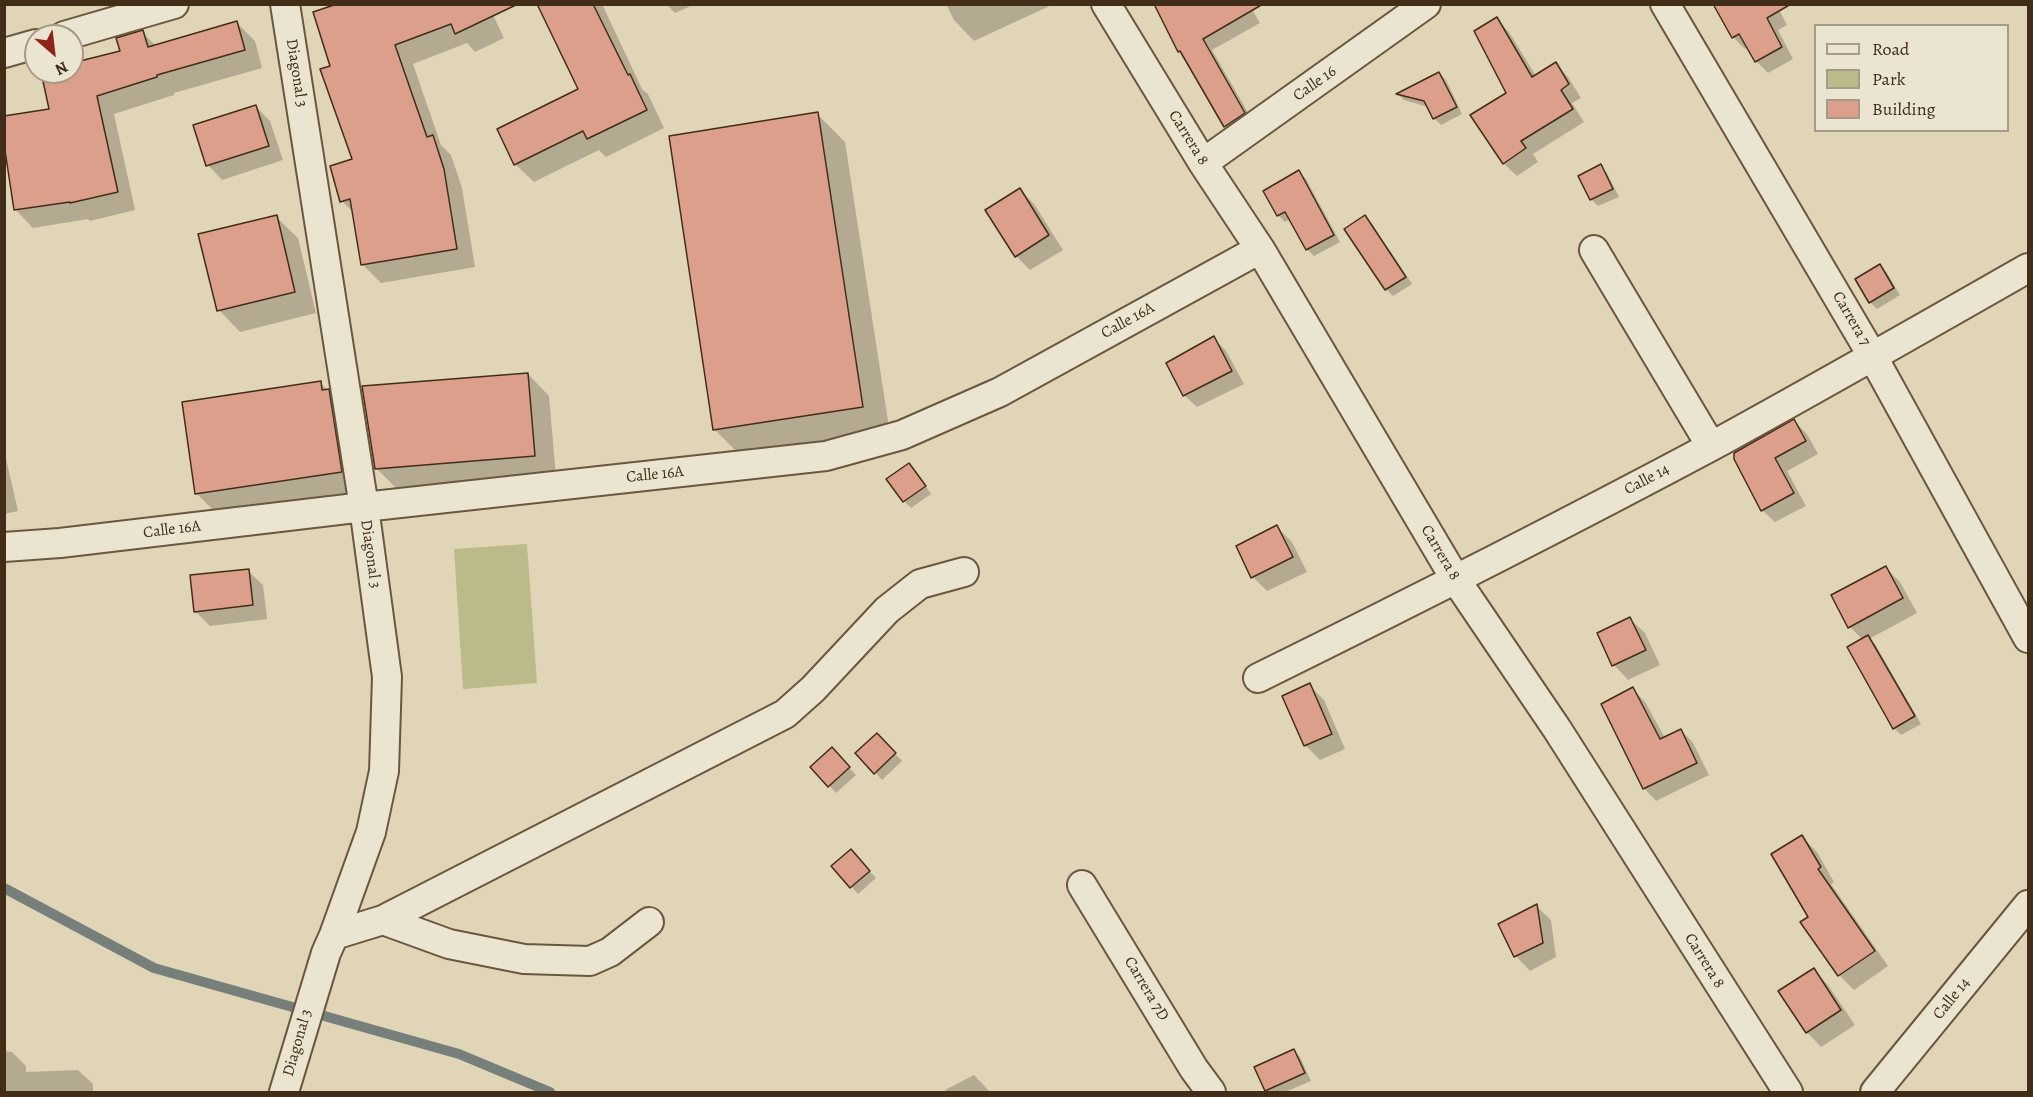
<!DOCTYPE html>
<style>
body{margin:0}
#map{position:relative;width:2033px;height:1097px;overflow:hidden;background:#e0d5b6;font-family:Alegreya,serif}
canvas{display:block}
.frame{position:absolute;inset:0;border:6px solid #422d19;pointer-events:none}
.legend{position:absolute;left:1814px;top:24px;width:195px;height:108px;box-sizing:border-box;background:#ebe4d0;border:2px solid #a79b87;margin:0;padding:8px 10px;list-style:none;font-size:18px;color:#422d19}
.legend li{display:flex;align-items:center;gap:12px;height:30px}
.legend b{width:30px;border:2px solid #a79b87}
.north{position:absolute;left:24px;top:24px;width:60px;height:60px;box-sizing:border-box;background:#ebe4d0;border:2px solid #a79b87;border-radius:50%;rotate:152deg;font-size:16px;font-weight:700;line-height:24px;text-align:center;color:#422d19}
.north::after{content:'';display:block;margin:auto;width:21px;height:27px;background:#8f2418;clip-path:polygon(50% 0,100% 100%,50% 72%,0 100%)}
</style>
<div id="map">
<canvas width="2033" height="1097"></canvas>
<div class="frame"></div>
<ul class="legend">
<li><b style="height:8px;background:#ebe4d0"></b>Road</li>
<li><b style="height:16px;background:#babb89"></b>Park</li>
<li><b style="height:16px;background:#db9f8b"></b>Building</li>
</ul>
<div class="north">N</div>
</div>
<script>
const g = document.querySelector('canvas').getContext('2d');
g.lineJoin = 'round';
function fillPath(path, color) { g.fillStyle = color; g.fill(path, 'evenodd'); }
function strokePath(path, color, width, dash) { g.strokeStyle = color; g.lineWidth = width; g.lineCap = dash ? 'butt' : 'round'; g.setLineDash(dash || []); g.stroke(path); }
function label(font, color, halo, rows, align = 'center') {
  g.font = font + ' Alegreya,serif'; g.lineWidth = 4.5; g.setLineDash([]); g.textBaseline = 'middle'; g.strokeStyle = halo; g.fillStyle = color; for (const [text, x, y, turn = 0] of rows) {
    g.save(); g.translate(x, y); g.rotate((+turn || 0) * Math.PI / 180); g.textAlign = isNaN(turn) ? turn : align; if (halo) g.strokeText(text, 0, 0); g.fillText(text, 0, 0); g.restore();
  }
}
const green = new Path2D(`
 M527,544L537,683L463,689L454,549Z`);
const shadow = new Path2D(`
 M488,4L504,38L475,52L467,43L413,64L441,145L451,155L462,188L475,267L381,283L362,264L354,213L342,201L354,160L322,70Z
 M539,4H602L642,89L648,94L664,128L606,157L599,150L534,182L515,164L580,90Z
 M666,4H695L675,13Z
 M946,4H1054L974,41L954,20Z
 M1249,4L1260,23L1212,50L1254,123L1235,136L1225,126L1186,58L1179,51Z
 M1776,4L1787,25L1778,30L1793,59L1768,73L1756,61L1748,47L1745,49L1733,37Z
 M1496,19L1509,32L1536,76L1556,64L1568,77L1581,98L1572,103L1584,122L1533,154L1538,162L1517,176L1504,164L1472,116L1508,94Z
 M237,23L255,41L262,68L174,93V95L114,114L135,210L90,221L88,219L33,228L15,209L51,111L42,72H72V64L122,53L142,32L156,46Z
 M1439,73L1446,80L1462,114L1441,125L1434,118L1428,107L1404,100L1398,94Z
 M256,107L270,121L283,160L222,180L208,165Z
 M817,114L845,142L890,434L743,458L715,430L670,137Z
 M1600,166L1607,173L1619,197L1598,206L1591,199Z
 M1299,172L1306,179L1340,242L1314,256L1307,249L1290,219L1285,222L1278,215Z
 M1020,190L1034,204L1063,250L1030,270L1016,256Z
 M276,217L298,238L316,313L240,332L219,310Z
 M1365,217L1372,224L1412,284L1393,296L1386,289L1346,229Z
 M1880,266L1887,273L1900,295L1877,309L1870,302L1857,280Z
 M1214,338L1226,351L1244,384L1197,407L1184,395Z
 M528,374L549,396L556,477L398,490L376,468Z
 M320,383L350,412L363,494L218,515L196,493Z
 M1794,421L1807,434L1818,454L1787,471L1806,506L1775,522L1762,510L1735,458Z
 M4,450L18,511L4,514Z
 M916,472L931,494L911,508L904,501Z
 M1277,527L1292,542L1307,572L1267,591L1253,577Z
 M1886,568L1900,582L1917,613L1869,639L1875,644L1921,724L1901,735L1894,728L1863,640L1850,627Z
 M248,571L263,585L267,619L210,626L195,611Z
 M1630,619L1645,633L1660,665L1628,680L1614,665Z
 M1309,685L1324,700L1345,749L1320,760L1305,745Z
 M1633,689L1645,702L1665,738L1681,730L1693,743L1709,775L1656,801L1644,788Z
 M877,735L902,761L882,780L858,753Z
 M839,756L856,775L836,793L812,767Z
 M1802,837L1817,852L1834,882L1831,884L1888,966L1854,990L1839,975L1803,923L1810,918Z
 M857,858L876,878L858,894L833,866Z
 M1536,906L1551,920L1556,957L1530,971L1516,956Z
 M1814,970L1828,985L1855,1025L1821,1047L1807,1032Z
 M1293,1050L1300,1057L1311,1081L1285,1092H1268L1256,1067Z
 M4,1051L12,1052L26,1066V1072L78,1070L93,1084V1092H4Z
 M974,1075L990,1092H946L945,1090Z`);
const stream = new Path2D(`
 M4,888L154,968L459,1054L550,1092`);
const building = new Path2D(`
 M337,4H518L455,34L451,24L395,45L427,137L433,135L444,169L457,249L361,265L350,199L340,202L330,166L352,159L320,69L330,66L313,12Z
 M537,4H593L628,75L630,74L647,110L587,139L583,131L514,165L497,129L578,89Z
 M1154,4H1263L1203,39L1245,113L1224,127L1180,51L1178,52Z
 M1713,4H1791L1767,18L1782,47L1755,62L1739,34L1732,38Z
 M1497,17L1532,77L1556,62L1569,84L1561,90L1573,109L1521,141L1526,148L1503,164L1470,115L1506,93L1474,31Z
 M237,21L245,50L157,75V77L97,96L118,192L70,203V202L14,210L4,144V116L49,109L41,72H72V63L120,51L116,38L143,30L148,47Z
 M1439,72L1457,107L1433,119L1424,101L1396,94Z
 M256,105L269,146L206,166L193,125Z
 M818,112L863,407L713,430L669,136Z
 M1601,164L1613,189L1590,200L1578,176Z
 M1299,170L1334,235L1306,250L1285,212L1277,216L1263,191Z
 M1020,188L1049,235L1015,257L985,210Z
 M277,215L295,292L217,311L198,234Z
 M1365,215L1406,277L1385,290L1344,229Z
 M1880,264L1894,288L1869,303L1855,279Z
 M1214,336L1232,371L1183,396L1166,363Z
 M528,373L535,456L375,469L362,386Z
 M321,381L322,390L329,389L342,472L195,494L182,402Z
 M1794,419L1806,441L1775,458L1794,493L1761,511L1734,459V453Z
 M909,463L926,486L903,502L886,479Z
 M1277,525L1293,557L1251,578L1236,546Z
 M1886,566L1903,598L1848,628L1831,595Z
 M249,569L253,605L194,612L190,575Z
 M1630,617L1646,650L1612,666L1597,633Z
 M1868,635L1915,716L1893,729L1847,647Z
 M1310,683L1332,734L1304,746L1282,696Z
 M1633,687L1660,739L1681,729L1697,763L1643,789L1601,704Z
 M877,733L896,753L874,774L855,753Z
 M832,747L850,767L828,787L810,767Z
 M1802,835L1821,867L1818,869L1875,951L1838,976L1800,922L1808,917L1771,854Z
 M851,849L870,871L850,888L831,866Z
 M1537,904L1543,943L1514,957L1498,924Z
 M1814,968L1841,1010L1806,1033L1778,991Z
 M1294,1049L1305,1073L1265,1091L1254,1067Z`);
const minor = new Path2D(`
 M1106,4L1203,163L1260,249L1456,580L1557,729L1788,1092
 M1665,4L1873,357L2028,638
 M64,36L174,4
 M4,53L36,44
 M1203,163L1426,4
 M1594,250L1711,446
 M4,547L60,543L364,507L826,456L902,435L1000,392L1260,249
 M1258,678C1410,603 1562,526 1712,446C1818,388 1923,328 2028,268
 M1082,885L1194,1069L1211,1092
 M383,920L449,944L524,959L590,961L610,952L649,922
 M334,935L383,920L785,714L813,689L887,610L920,584L964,572
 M284,1092L326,953L334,935L371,832L384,771L387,677L364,507L285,4
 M1875,1092L2028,905`);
const streetNames = [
 ["Diagonal 3",296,73,81],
 ["Calle 16",1315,84,-35],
 ["Carrera 8",1188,138,58],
 ["Carrera 7",1851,319,60],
 ["Calle 16A",1128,321,-29],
 ["Calle 16A",655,475,-6],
 ["Calle 14",1647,480,-28],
 ["Calle 16A",172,530,-7],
 ["Carrera 8",1440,553,59],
 ["Diagonal 3",370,554,82],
 ["Carrera 8",1704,961,58],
 ["Carrera 7D",1146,989,59],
 ["Calle 14",1952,999,-51],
 ["Diagonal 3",298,1043,-74]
];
fillPath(green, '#babb89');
fillPath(shadow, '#0003');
strokePath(stream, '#767f7a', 10);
fillPath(building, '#db9f8b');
strokePath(building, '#422d19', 1.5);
strokePath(minor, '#6a5740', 32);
strokePath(minor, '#ebe4d0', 28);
label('16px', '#422d19', '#ebe4d0', streetNames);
</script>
